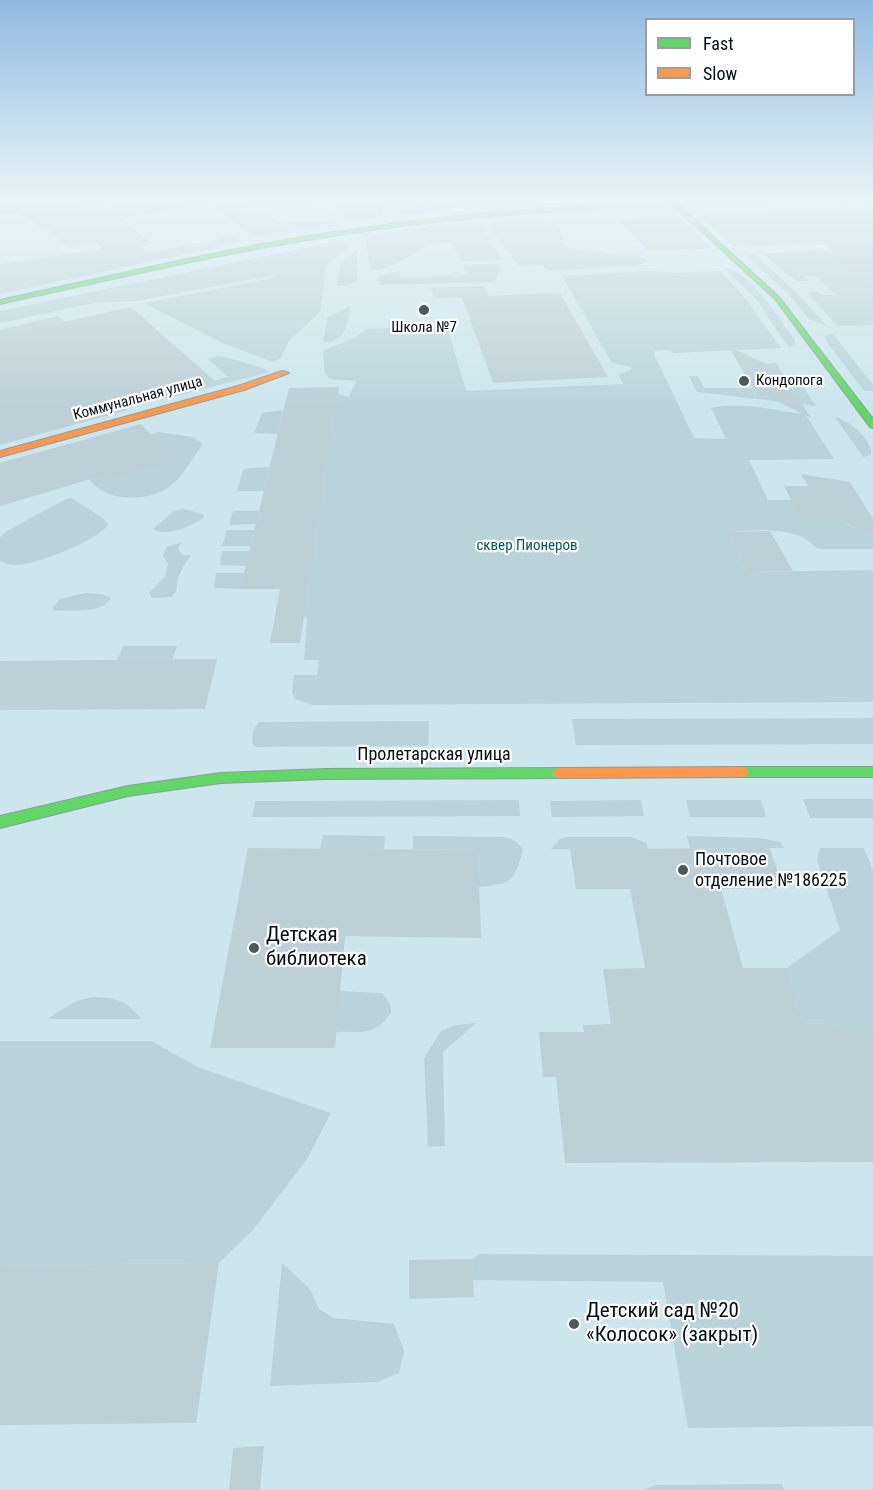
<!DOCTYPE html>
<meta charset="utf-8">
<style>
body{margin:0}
#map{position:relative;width:873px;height:1490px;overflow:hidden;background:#cde6ed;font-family:"Roboto Condensed",sans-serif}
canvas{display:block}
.legend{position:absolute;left:645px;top:18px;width:210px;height:78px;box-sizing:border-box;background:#fff;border:2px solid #999fa1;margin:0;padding:8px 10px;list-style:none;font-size:18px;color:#010e13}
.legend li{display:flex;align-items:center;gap:12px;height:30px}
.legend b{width:30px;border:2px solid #999fa1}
</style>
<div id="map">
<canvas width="873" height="1490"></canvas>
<ul class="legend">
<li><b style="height:8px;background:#63d668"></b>Fast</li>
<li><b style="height:8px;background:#ff974d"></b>Slow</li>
</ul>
</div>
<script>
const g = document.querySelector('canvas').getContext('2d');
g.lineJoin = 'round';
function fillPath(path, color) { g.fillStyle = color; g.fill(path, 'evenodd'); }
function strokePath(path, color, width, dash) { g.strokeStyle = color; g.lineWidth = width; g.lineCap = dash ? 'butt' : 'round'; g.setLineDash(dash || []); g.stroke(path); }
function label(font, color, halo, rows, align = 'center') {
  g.font = font + ' "Roboto Condensed",sans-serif'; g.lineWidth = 4.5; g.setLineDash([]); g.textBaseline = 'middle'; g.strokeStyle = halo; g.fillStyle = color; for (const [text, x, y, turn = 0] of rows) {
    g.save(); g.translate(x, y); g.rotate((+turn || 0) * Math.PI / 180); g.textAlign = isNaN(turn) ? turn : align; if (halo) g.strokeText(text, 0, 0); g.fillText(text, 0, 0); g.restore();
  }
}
const green = new Path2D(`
 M0,198H73L93,214L116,209L100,198H182L193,205L122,219L152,244L142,247L147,252L219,240L218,237C226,236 237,235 241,242L0,294V264L101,249L97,243L67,248L50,230L42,231C30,216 20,211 0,214Z
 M201,198H247L238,215H272L276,222L327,223L315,228L258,236L249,233Z
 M311,198H388L380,217L348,222L340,215L334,216L337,202H310Z
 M457,200V208L405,214L398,212C407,202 443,201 457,200Z
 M542,220L555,223L564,237L561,242L569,249L598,251L609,254L640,257L649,261L639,265L547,271L543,265L519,266L495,235L491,224L497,221Z
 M477,223L483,225L488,239L503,260L460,261L452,242C446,242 438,242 432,244C416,250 387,275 370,269L366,240C379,229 458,222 477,223Z
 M343,240L352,243L345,251L326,265L320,312L289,341L281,358L273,362L220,342L144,303L274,278V275L137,301L94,303L0,323V311Z
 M810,249L836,252L873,293V325L837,326L808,293L814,291L823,295H835L816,276H805L809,281H796L763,254Z
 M357,250V281L349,285L337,286L341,262Z
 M753,253L792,288L827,326L809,319L790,296L750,259L749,256Z
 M500,264V270L494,282L380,285L378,276L399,271L401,278L451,276L456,278L467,274L463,265Z
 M724,268C749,269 781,321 795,340V345L789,348L756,299Z
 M649,271L678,273L720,271L745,298L781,348L674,353L669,350L655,351L654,354L694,438L726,439L711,408C741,401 775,411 805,414L834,459L749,460L768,500H792L849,525L873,521V549H820C812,546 808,539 800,536C778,528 749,530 727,533L746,572L873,570V702L313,705L295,699L292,692L294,675H317L319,660H304L307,620L303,614L338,394L349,397L356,381L330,379L325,374L323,351L358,336L367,329L447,326L466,391L623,384L619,374L631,370V367L612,363L562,276Z
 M485,286L488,296L434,298L431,288Z
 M350,306C349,324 345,343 323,342L327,318Z
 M59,316L65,322L0,336V330Z
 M833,334L873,385V391H864L829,345L825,338L826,335Z
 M219,356C228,358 266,367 270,372L164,399L134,375L171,392L228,377L208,359Z
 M689,376H698L704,388H752L756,396C775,396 777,402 797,396L789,382H800L816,406L697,392Z
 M283,410L278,434L254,433L262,413Z
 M835,417C850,420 873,441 871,455L863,457Z
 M159,432L192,437L202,443L201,447C191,460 182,478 169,487C153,499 123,501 106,493C94,488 87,476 80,467L129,440Z
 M270,467L264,491H237L243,470L249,468Z
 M72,498L104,519L108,524C100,540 37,564 18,565C12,565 6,564 0,561V537L7,531L66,499Z
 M183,509L203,514L204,517C193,526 165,538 153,529L174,511Z
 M233,511H259L256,524L229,525Z
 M227,530H255L251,546H222Z
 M183,542L178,547L179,551L183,555L191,556L184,565L178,578L176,591L172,597L152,598L149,593L165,576L168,563L163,556L166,547Z
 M222,551H250L246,566L220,565Z
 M216,573H245L241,589L214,588Z
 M85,593L101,594L111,598C102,614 73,610 56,611L52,608L60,599Z
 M123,646H177L172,660H117Z
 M873,718V744L576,745L572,719Z
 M429,721L428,746L257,747L253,745C251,737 253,727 260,722Z
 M803,799H873V818H810Z
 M519,800L520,816L252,817L255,801Z
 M641,800L644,816L552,817L550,801Z
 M686,800H761L766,817H690Z
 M323,835L385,836L384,849H320Z
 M413,836L503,837C513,839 518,841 523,850C514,883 511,884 479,887L478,850L413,849Z
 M687,836L760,838L780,842L784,848H690Z
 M566,837H631L646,843L648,849H551L560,839Z
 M820,848H864L873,871V1031H835L832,1023L804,1024L787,968L840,930L817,860Z
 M340,991L382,993L390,1004L391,1013C374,1037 363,1031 336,1032Z
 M92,997C114,997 128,1001 141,1019H47L76,1001Z
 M476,1023L443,1052L445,1146L428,1147L424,1058L441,1031L456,1025Z
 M0,1041H151L200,1068L331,1113L307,1159L253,1230L219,1263L0,1265Z
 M480,1254L873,1256V1426L688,1428L663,1282L473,1280L472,1259Z
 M282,1263L310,1289L319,1309L334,1318L394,1324L404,1351L399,1373L377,1382L270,1386Z
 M782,1484L784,1490H642L656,1485Z`);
const building = new Path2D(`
 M814,211H873V293L825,244L734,247L700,216Z
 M678,217L711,248L648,251L619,220Z
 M560,293L608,377L493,383L462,297Z
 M131,307L215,381L123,405L128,410L0,445V336Z
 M729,347L767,364L776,363L811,418L766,396H757Z
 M339,387L300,643H270L280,589H240L289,388Z
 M141,424L175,460L105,481L101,476L0,506V463Z
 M801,474L850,482L873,519V532L839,521H802L784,486H808Z
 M770,531L793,571L746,572L726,532Z
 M217,659L205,709L0,710V661Z
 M248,848L478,850L481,938L345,936L335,1048H210Z
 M770,848L783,888L721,889L743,968H787L804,1024L832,1023L835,1031H873V1162L565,1163L556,1077H543L539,1032H584L583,1025L611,1024L603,969L645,968L630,889H576L570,849Z
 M472,1259L474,1297L409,1299V1260Z
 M219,1263L196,1423L0,1425V1265Z
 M264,1446L260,1490H229L233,1448Z`);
const fast = new Path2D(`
 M665,198H671L676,202L766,201L764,204L679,205L779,297L873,419V428L870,427L775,299L673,205C555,209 437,219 320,238C213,255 106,281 0,304V300C107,277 213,251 321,234C436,216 553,205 669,202Z
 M741,767H873V777H741L736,776L734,772L736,768Z
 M560,768L565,769L567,773L565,777L560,778L325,779L221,783L128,796L0,828V816L128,786L221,773L325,769Z`);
const slow = new Path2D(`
 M873,199V203L761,202L764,200Z
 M282,371L289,373L244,390L0,457V451L238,386Z
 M741,767L746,768L748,772L746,776L741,777L560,778L555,777L553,773L555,769L560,768Z`);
const markers = [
 [424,310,6,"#485a5f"],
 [744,381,6,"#485a5f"],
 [683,870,6,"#485a5f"],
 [254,948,6,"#485a5f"],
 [574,1324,6,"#485a5f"]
];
const farPoinames = [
 ["Школа №7",424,328],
 ["Кондопога",756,381,"left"]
];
const farStreetnames = [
 ["Коммунальная улица",138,399,-15]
];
const farParknames = [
 ["сквер Пионеров",527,546]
];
const streetNames = [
 ["Пролетарская улица",434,755]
];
const poiNames = [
 ["Почтовое",695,860],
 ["отделение №186225",695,881]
];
const nearPoinames = [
 ["Детская",266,936],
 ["библиотека",266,960],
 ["Детский сад №20",586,1312],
 ["«Колосок» (закрыт)",586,1336]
];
fillPath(green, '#bad3db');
fillPath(building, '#bdcfd7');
strokePath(fast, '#899ca1', 2);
strokePath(slow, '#899ca1', 2);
fillPath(fast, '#63d668');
fillPath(slow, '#ff974d');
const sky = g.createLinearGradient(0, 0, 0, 407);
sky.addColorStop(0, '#91bae1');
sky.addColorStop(0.49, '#e8f4f7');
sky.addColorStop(1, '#e8f4f700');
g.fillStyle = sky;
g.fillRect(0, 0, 873, 407);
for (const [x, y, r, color] of markers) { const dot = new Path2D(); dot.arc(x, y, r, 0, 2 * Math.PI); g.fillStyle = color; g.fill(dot); strokePath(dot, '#fff', 2); }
label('15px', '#010e13', '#fff', farPoinames);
label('15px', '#010e13', '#fff', farStreetnames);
label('15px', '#055363', '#fff', farParknames);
label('18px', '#010e13', '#fff', streetNames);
label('18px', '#010e13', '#fff', poiNames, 'left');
label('21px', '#010e13', '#fff', nearPoinames, 'left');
</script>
